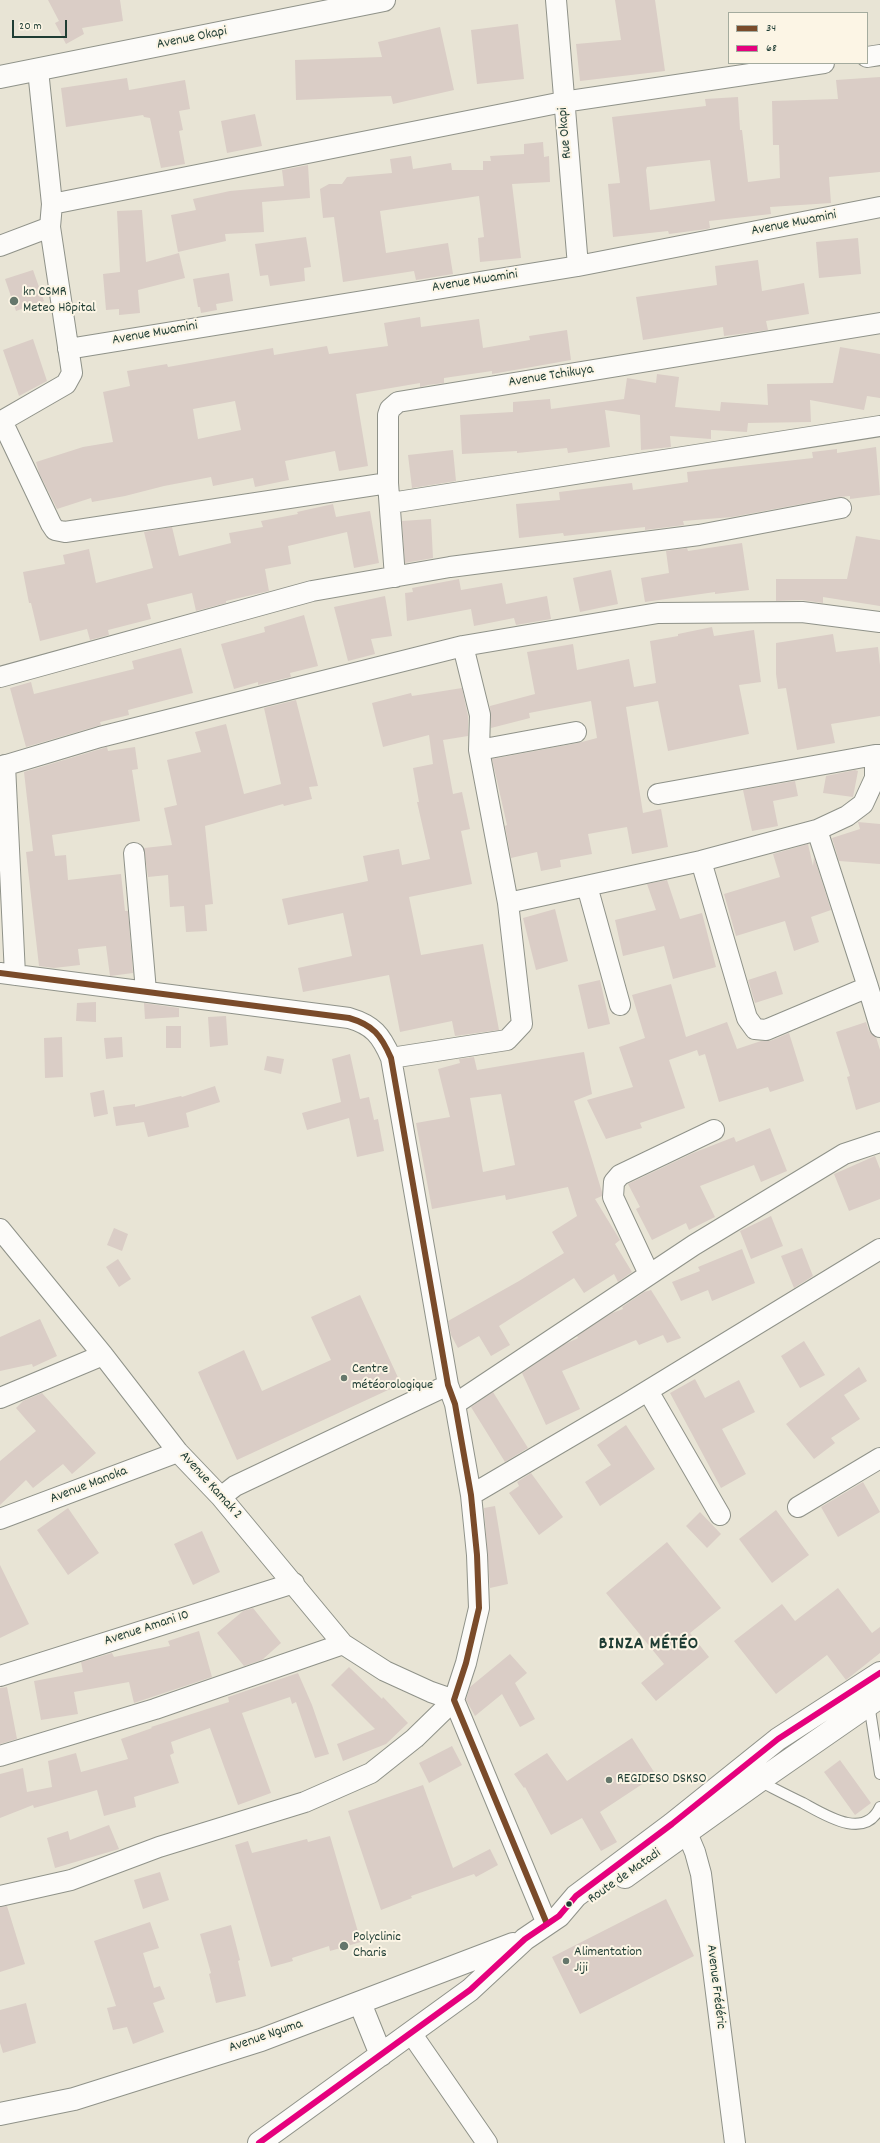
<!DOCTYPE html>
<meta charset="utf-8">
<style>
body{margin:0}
#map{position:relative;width:880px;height:2143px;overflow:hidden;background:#e8e4d5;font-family:Dekko,sans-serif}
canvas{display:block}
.legend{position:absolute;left:728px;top:12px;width:140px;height:52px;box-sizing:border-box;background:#fcf5e5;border:1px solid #a4ab9e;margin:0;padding:5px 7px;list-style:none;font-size:12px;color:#1f3d34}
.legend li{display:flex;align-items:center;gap:8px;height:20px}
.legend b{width:20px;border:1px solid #a4ab9e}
.scale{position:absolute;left:12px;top:20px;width:55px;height:18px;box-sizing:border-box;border:2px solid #1f3d34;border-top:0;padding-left:5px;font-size:12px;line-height:14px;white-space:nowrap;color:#1f3d34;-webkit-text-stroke:3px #fcf5e5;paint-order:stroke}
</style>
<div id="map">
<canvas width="880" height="2143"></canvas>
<ul class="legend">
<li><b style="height:5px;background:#7a4b2a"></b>34</li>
<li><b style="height:5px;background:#e5007d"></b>68</li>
</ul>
<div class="scale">20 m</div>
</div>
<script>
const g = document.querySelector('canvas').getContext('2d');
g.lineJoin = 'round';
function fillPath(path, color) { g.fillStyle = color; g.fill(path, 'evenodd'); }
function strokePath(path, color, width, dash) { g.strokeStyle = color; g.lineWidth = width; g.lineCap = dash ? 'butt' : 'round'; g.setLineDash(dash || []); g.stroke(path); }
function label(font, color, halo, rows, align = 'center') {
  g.font = font + ' Dekko,sans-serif'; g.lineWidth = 4; g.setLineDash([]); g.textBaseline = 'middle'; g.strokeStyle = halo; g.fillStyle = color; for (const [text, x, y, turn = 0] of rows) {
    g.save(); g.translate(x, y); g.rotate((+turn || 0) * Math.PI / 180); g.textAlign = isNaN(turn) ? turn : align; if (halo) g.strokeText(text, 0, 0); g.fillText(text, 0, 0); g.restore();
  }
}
const building = new Path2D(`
 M48,0H120L123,21L82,28L84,34L66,44L55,23L59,21Z
 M615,0H655L665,71L580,81L576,44L621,40Z
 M518,24L524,79L477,84L471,30Z
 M440,27L454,90L393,104L391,96L296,100L295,60L382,57L378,42Z
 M880,77V172L829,177L831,203L770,207L771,214L709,221L710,228L707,229L669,234L668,231L613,237L608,184L620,183L612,117L706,106L705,99L738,97L740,130H742L748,182L780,178L779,145H773L772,101L838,99L836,80ZM710,160L715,201L650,210L646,170L647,167Z
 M127,78L129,90L185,80L190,109L179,111L183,130L179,131L185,164L161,168L150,118L144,117L143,115L66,127L61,88Z
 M255,114L262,146L227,153L221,121Z
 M543,142L544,157L549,156L550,182L512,184L521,258L480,262L478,238L484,237L479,196L380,211L386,253L448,243L453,274L416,280L414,271L343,282L334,217L323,218L320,189L329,184H342L347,177L392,173L390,159L411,156L413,169L451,163L452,170H483V161H491L490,156L524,154V144Z
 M308,165L310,198L262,202L264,232L225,234L226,241L178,252L171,215L196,210L193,199L230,191L284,186L282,170Z
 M142,210L146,262L179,253L185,278L138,290L140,313L119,315V309L106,310L103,274L120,272L117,211Z
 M306,237L311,267L304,268L305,281L270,286L268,275L260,276L255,244Z
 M858,238L861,274L819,278L816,242Z
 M758,260L762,291L804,283L809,314L766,321L768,330L740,334L724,336L723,327L643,340L636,297L717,285L715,266Z
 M33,270L44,301L16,311L5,279Z
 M229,273L233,301L216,304L217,310L201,313L200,307H198L193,279Z
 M420,317L421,327L479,319L483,348L530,340L529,336L567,330L571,360L492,374V371L444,378V383L428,385L420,387V383L356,394L368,466L339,471L335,451L285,461L289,480L255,487L253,478L213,486L211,477L164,486L125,496L92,502L91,498L57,509L39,473L36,462L83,447L113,442L103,392L130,386L127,371L167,364L168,367L273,348L274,355L327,346L329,354L388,346L384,323ZM235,401L241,430L198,439L193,409Z
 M33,339L47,381L19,396L3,350Z
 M840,347L880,354V398L867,396L864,410L810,400L811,422L748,423L747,432L711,430V439L670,436L671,447L641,450L640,415L605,410L610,447L568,453L567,448L517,453V451L462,454L460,415L513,412V402L550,399L551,409L624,399L627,378L656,383L657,374L679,377L675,407L720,411L721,402L768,405L767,384L833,383Z
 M876,447L880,495L850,499V496L839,497L732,517L683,521L684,525L645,530V527L564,536L563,533L519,538L516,504L560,500L559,492L632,483L633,490L688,482L687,472L813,458L812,452L837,449V453Z
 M453,450L456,481L412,488L408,455Z
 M333,504L336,517L370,511L379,563L354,568L347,532L288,546L291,564L265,569L269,591L226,601V603L196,611L192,593L147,604L151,619L108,630L109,635L90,640L87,629L40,641L31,603H29L23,572L65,564L63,555L89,549L96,583L153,568L144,532L172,527L179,556L231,543L229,533L263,527L261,521L298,514L297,512Z
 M431,519L433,558L405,563L402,521Z
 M856,536L880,540V606L823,597V603L802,600L776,601V579H847Z
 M742,543L749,590L715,594V592L645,602L641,578L669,573L666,551L687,548L688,551Z
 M611,570L618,604L580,612L573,578Z
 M459,579L461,590L502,583L506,604L547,596L551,619L516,625L514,618L474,626L471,609L407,621L405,593L413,592L412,588Z
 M385,596L392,636L371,639L375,654L348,661L334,607Z
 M304,615L318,666L290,673L291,677L258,685V682L234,689L221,644L265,632L264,627Z
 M712,627L714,636L754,630L761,682L739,685L749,734L668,751L658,701L626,707L643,813L661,809L668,847L632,854L627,827L588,834L592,854L560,860L561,867L541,871L537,852L511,858L505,826L507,825L492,759L578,743L597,738L591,701L529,713L530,718L491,728L490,706L535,694L527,652L573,644L577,670L629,659L634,687L656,683L650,641L678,636V634Z
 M833,634L836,652L878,647L880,665V716L831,724L835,743L797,750L786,688L778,689L776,674V643Z
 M181,648L193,693L128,710L129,715L100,722L101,725L26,747L10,688L31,682L34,694L134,669L132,661Z
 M462,688L468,716V736L443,740L453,794L462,792L470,829L461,831L472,884L409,897L421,955L483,944L499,1030L455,1036L452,1021L400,1032L389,975L303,992L298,968L352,956L343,913L288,925L282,899L368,881L363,856L399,849L402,865L430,859L417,802H419L413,768L433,764L429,735L383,747L372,703L411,693L412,696Z
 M296,700L318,786L309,787L312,799L284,806L283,804L205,826L213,904L205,905L207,931L186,932L184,906L170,907L168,875L148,877L144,848L172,845L164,808L177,805L167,760L201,752L195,732L226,724L244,794L281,784L264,708Z
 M107,747L108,751L135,747L138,769L132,770L140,821L52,835L55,856L66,855L68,880L121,874L125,911H128L133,973L110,976L106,946L78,949L80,965L54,968L39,966L26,852L33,851L24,772Z
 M855,770L858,771L853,797L823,793L826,776Z
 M795,781L798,796L773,801L778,826L752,831L743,790Z
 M858,822L880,824V864L839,861L832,838L860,829Z
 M808,844L813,866L814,857L831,910L811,917L819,942L794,951L785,921L736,936L724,894L780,877L773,854Z
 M667,880L680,919L702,913L716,967L673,979L664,946L623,956L615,920L656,910L647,884Z
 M555,909L568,961L536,970L523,918Z
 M776,971L783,994L755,1003L748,980Z
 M600,980L610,1024L588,1029L578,985Z
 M671,984L686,1037L727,1022L737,1049L761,1041H770L789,1033L804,1081L770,1092L768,1087L719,1102L705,1054L699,1056L697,1050L669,1060L685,1108L640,1123L642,1128L606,1139L587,1100L633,1087L619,1047L645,1038L632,995Z
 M96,1002V1022L76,1021L77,1003Z
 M144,1003L179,1008V1017L145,1019Z
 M226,1016L228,1045L210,1047L208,1017Z
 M866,1022L869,1031L876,1037L880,1050V1102L856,1110L847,1077L850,1076L836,1032Z
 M166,1026H181V1048H166Z
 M62,1037L63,1077L45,1078L44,1038Z
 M122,1037L123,1057L106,1059L104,1038Z
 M584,1052L592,1094L574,1101L602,1192V1196L595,1199L620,1240L615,1244L632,1272L618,1282L614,1274L584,1293L574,1278L499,1326L510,1345L491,1356L479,1336L458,1348L451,1335L448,1321L519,1281L564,1253L552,1232L577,1216L568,1187L506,1200L505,1195L432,1209L416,1123L450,1117L438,1069L460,1063L459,1059L474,1057L477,1070ZM501,1094L515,1165L483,1172L470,1098Z
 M350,1054L360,1099L369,1097L374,1120L378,1119L384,1151L357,1157L349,1118L307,1130L302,1113L341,1102L332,1059Z
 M267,1056L284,1059L281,1074L264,1070Z
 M215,1086L220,1102L186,1113L189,1127L148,1137L144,1122L116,1126L113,1107L135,1104V1107L181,1096L182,1097Z
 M104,1090L108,1114L94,1117L90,1093Z
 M770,1128L787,1171L761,1182L754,1165L700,1186L715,1217L689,1230L686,1223L652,1240L636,1209L640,1207L628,1184L693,1153L734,1137L736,1142Z
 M875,1156L880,1169V1199L849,1211L834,1174Z
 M771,1216L783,1246L751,1259L740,1231Z
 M114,1228L128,1234L122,1251L107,1245Z
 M802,1248L813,1276L794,1288L781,1256Z
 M742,1249L755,1283L712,1301L708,1290L681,1301L672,1282L700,1271L698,1267Z
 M118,1259L131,1279L119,1287L106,1267Z
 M651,1290L681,1338L667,1343L663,1335L639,1345L636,1340L562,1371L580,1409L546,1425L522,1373L565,1344L578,1338L577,1336L612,1313L623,1309L622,1307L644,1292Z
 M360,1295L401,1384L237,1460L198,1372L244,1350L262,1391L331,1360L311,1317Z
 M40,1319L57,1356L33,1367L32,1364L0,1371V1337Z
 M804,1341L825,1375L800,1388L781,1356Z
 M859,1367L867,1381L844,1395L860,1419L831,1438L835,1443L814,1459L786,1424Z
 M695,1379L705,1398L739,1380L755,1412L722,1429L746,1474L721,1488L670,1393Z
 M493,1392L528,1448L505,1462L471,1407Z
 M42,1393L96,1453L72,1474L63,1464L33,1488L26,1480L0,1505V1461L36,1431L16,1408L23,1401Z
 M626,1425L655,1469L600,1506L585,1482L611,1465L597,1445Z
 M531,1473L563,1517L539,1535L509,1493L519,1486L517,1482Z
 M863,1482L880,1512L838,1537L821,1507Z
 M495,1506L508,1584L490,1588L484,1508Z
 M68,1508L99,1553L68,1575L37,1530Z
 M776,1510L809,1555L772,1583L739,1539Z
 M700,1512L721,1534L707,1548L686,1526Z
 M202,1531L220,1572L193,1585L174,1544Z
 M667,1542L721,1608L690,1633L709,1657L656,1701L641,1683L664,1664L606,1593Z
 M0,1565L29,1624L0,1638Z
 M838,1588L872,1633L880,1627V1653L846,1680L827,1655L776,1694L734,1641L782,1604L795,1621Z
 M253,1608L281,1643L262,1660L244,1666L217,1633L243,1611Z
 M199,1631L212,1677L134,1703L129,1682L74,1692L78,1714L41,1720L34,1681L83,1672L81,1662L112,1653L114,1657L170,1646L168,1641Z
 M510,1654L527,1673L515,1683L535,1719L520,1727L502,1694L475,1716L466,1700L470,1687Z
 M349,1667L382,1699L383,1697L408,1723L386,1744L343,1761L337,1744L375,1729L331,1685Z
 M298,1673L312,1705L329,1754L315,1758L296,1702L292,1704L290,1697L242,1713L271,1793L238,1805L210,1728L171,1742L174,1753L170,1755L179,1783L134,1797L136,1807L104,1816L97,1790L34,1808L33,1805L0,1818V1774L23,1768L27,1792L52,1787L48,1761L76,1753L81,1772L128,1759L121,1739L152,1728L151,1727L229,1702L228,1697Z
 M7,1687L17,1739L0,1744V1688Z
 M632,1738L656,1775L600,1812L617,1842L601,1851L582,1818L551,1835L525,1787L524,1788L514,1774L547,1753L567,1781Z
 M452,1746L462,1765L429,1783L419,1763Z
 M840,1760L871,1803L855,1815L824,1772Z
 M423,1785L453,1868L490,1849L498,1865L476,1877L474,1874L411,1896L412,1898L381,1910L348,1811Z
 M109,1825L119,1849L55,1868L47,1838L68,1831L70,1840Z
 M330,1836L361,1942L330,1951L329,1946L292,1958L293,1961L271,1967L235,1845L248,1841L252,1853L307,1839L308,1842Z
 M160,1872L169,1900L143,1909L134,1880Z
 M666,1899L694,1956L580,2014L552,1957Z
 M7,1906L25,1964L0,1972V1907Z
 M150,1922L159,1948L143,1953L154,1988L160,1986L165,1999L153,2003L164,2032L133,2044L127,2027L113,2030L107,2008L116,2006L94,1941Z
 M231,1925L240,1960L238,1961L246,1996L216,2003L209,1974L211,1973L200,1934Z
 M26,2003L36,2043L3,2053L0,2043V2010Z`);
const lane = new Path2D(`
 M869,1704L880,1774
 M759,1781C773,1788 788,1796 803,1803C825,1815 865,1841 880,1807`);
const street = new Path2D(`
 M556,0L578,266
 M867,57L880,55
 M52,204L563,102L824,63
 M0,246L50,227
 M68,349L578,266L880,207
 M2,421L51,524L55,530L65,532L388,483
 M0,422L66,384L72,373L50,227L52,204L38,70
 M391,503L880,426
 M395,577L388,483V415L390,409L398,402L880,323
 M0,677L312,591L450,567L699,535L841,508
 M479,750L576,732
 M5,765L15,975
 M0,767L100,737L463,646L658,613L802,612L880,622
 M658,794L875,755
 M134,853L146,991
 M701,861L747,1018L755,1029L766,1030L868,987L817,830
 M587,886L620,1005
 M508,903L701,861L817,830L847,816L863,804L875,778V755H880
 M0,973L349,1018C373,1025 381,1035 391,1058L448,1385L455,1404L471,1495L477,1555L479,1608L466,1663L454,1700L547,1924
 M868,987L880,1027
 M391,1058L507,1040L522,1024L508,903L479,750L480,715L463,646
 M0,1229L103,1355L178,1452L221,1497L343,1644L385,1671L431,1692L454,1700L415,1738L371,1773L305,1802L159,1847L71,1880L0,1896
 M649,1274L613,1197L614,1182L620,1175L714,1130
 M648,1391L720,1515
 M0,1398L103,1355
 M455,1404L694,1245L844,1154L880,1142
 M471,1495L626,1404L880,1249
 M221,1497L235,1486L448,1385
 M798,1507L880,1458
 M0,1519L178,1452
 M0,1676L294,1583
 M0,1756L155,1709L343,1644
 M687,1833L695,1852L701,1874L735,2143
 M411,2033L487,2143`);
const secondary = new Path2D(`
 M0,77L384,0`);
const primary = new Path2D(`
 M625,1877L759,1781L880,1697
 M360,2003L381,2055
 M0,2114L74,2099L261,2040L513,1944
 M259,2143L470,1990L525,1939L559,1916L576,1896L672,1824L778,1739L880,1673`);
const bus1 = new Path2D(`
 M0,973L349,1018C373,1025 381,1035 391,1058L448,1385L455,1404L471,1495L477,1555L479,1608L466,1663L454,1700L547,1924`);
const bus2 = new Path2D(`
 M259,2143L470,1990L525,1939L559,1916L576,1896L672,1824L778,1739L880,1673`);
const markers = [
 [14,301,5,"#65776c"],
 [344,1378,4,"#65776c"],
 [609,1780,4,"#65776c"],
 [569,1904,3.5,"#1f3d34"],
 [344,1946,5,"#65776c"],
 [566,1961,4,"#65776c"]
];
const streetNames = [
 ["Avenue Okapi",192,39,-11],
 ["Rue Okapi",566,133,-95],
 ["Avenue Mwamini",794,224,-11],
 ["Avenue Mwamini",475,282,-9],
 ["Avenue Mwamini",155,334,-10],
 ["Avenue Tchikuya",551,377,-9],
 ["Avenue Manoka",89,1486,-21],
 ["Avenue Kamak 2",210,1486,48],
 ["Avenue Amani 10",147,1629,-18],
 ["Route de Matadi",625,1877,-35],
 ["Avenue Frédéric",715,1987,83],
 ["Avenue Nguma",266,2037,-19]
];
const poiNames = [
 ["kn CSMR",23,293],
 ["Meteo Hôpital",23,309],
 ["Centre",352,1370],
 ["météorologique",352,1386],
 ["REGIDESO DSKSO",617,1780],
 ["Polyclinic",353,1938],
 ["Charis",353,1954],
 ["Alimentation",574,1953],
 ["Jiji",574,1969]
];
const districtNames = [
 ["BINZA MÉTÉO",649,1646]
];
fillPath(building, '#dacdc6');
strokePath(lane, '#8f9289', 12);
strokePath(street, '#8f9289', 22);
strokePath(secondary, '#8f9289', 24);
strokePath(primary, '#8f9289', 24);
strokePath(lane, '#fcfbf9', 10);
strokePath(street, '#fcfbf9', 20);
strokePath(secondary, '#fcfbf9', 22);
strokePath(primary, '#fcfbf9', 22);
strokePath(bus1, '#7a4b2a', 6);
strokePath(bus2, '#e5007d', 6);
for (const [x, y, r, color] of markers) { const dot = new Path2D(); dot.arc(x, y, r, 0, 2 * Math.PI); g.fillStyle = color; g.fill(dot); strokePath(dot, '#fcf5e5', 1.5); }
label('14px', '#1f3d34', '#fcf5e5', streetNames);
label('14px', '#1f3d34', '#fcf5e5', poiNames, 'left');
g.letterSpacing = '1px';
label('bold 18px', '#1f3d34', '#fcf5e5', districtNames);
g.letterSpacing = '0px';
</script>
